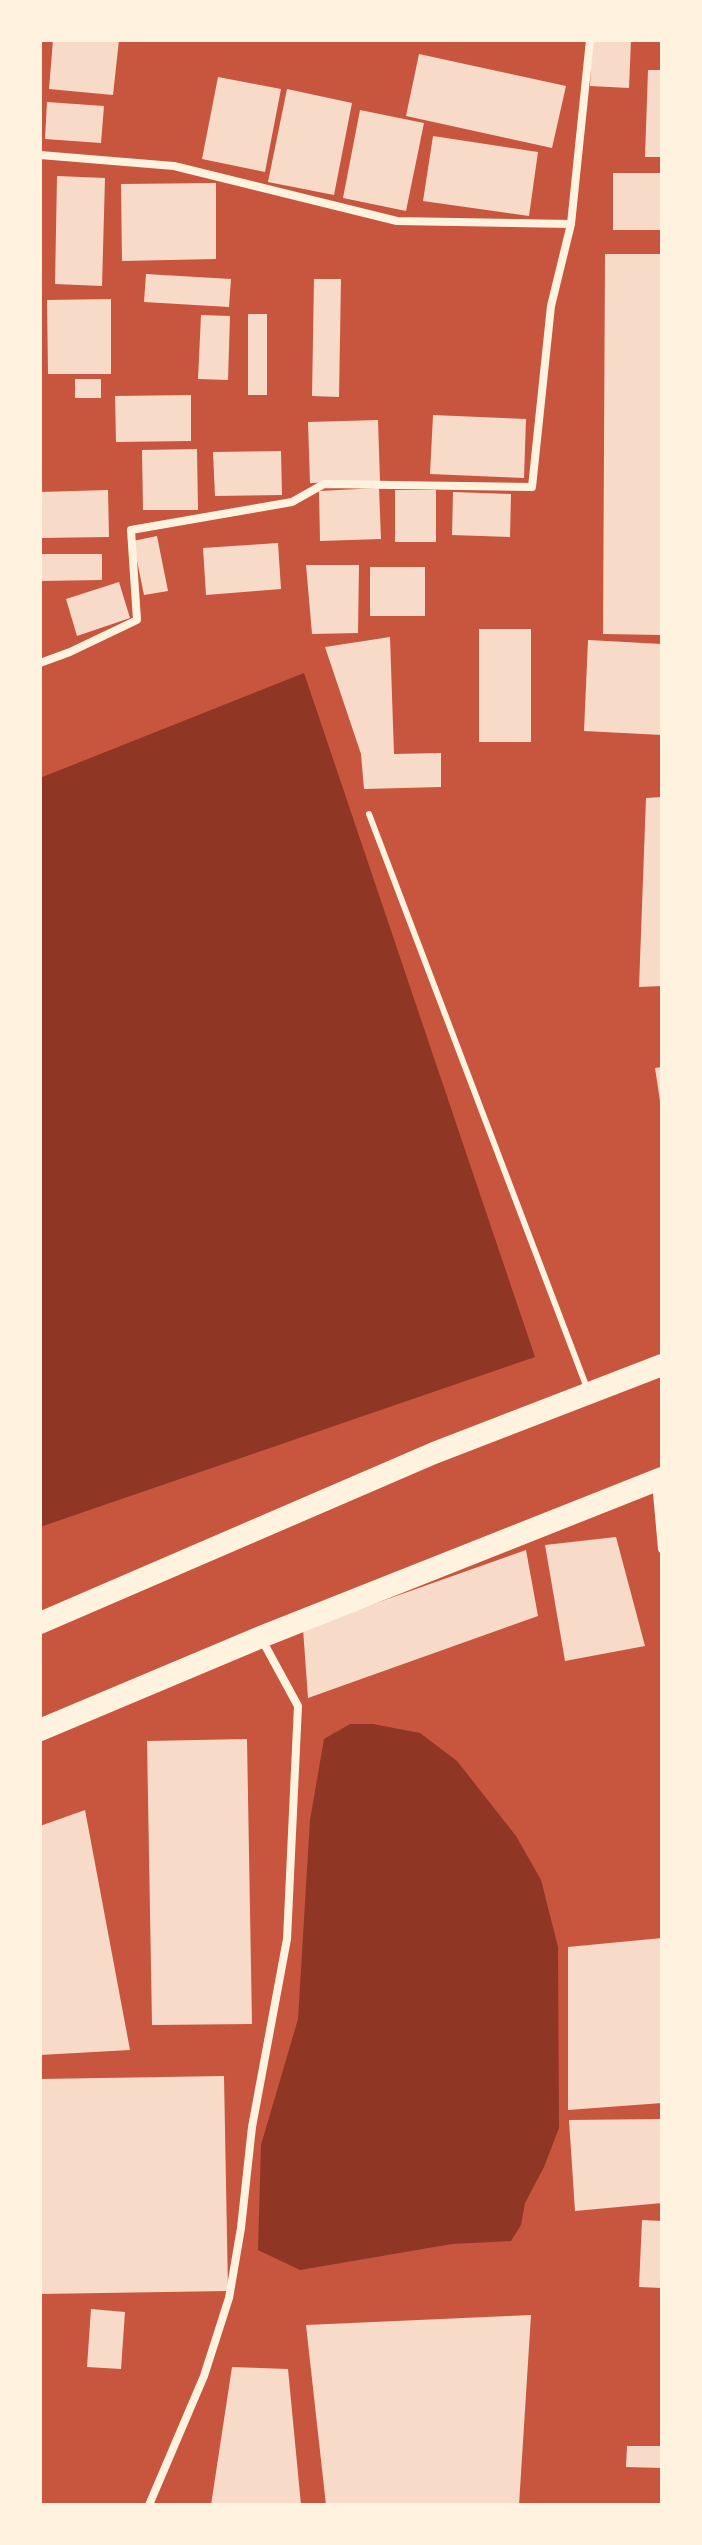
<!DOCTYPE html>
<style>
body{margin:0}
#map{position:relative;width:702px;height:2545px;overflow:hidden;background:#c8553d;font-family:"Roboto Condensed",sans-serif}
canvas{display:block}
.frame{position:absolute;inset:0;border:42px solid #fff3e0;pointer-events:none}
</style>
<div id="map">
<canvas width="702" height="2545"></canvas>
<div class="frame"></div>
</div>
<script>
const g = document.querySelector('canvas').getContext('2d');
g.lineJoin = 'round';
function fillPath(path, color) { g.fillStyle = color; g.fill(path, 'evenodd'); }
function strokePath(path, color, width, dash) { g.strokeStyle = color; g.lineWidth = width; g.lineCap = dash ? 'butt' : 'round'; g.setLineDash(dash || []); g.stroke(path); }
const water = new Path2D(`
 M304,673L535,1357L40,1527V778Z
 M350,1724H373L420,1733L457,1761L516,1836L541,1880L558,1947L559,2128L544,2167L525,2203L521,2225L511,2241L452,2244L300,2270L258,2250L261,2145L298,2019L310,1820L324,1739Z`);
const building = new Path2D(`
 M53,40H119L113,95L49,89Z
 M592,40H631L629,88L590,86Z
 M419,54L566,86L552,148L406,116Z
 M648,70H662V157H645Z
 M218,77L281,89L265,172L202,159Z
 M287,89L352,103L334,195L268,182Z
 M47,102L104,106L101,143L45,139Z
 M360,110L424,123L406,211L343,198Z
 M433,136L538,152L529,216L423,201Z
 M613,173H661V230H613Z
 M57,176L105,178L102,286L55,284Z
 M216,183V259L122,261L121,184Z
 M605,254H662V635L603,634Z
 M146,274L231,279L229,307L144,302Z
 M314,279H341L339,397L312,396Z
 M111,299V374H48L47,300Z
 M248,314H267V395H248Z
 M201,315L230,316L228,380L198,379Z
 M75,379H101V398H75Z
 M191,395V441L116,442L115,396Z
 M433,415L526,419L524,478L430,474Z
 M378,420L380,481L310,483L308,422Z
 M197,449L198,510H143L142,450Z
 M281,451L282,495L215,496L213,452Z
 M379,488L381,539L320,541L319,491Z
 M108,490L109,537L40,538V492Z
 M395,490H436V542H395Z
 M453,492L511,494L510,537L452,535Z
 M157,536L168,591L144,595L133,541Z
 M278,543L281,589L206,595L203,548Z
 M40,554H102V580L40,581Z
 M306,565H359L358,633L312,634Z
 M370,567H425V616H370Z
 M119,582L130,618L77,636L66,599Z
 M479,629H531V742H479Z
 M390,637L394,754L441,753V787L364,789L361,754L325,647Z
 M588,640L662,644V735L584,731Z
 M662,797V986L639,987L646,798Z
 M662,1067V1101H660L655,1068Z
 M616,1537L645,1646L565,1661L545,1545Z
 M526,1550L538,1616L308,1698L303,1629Z
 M247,1739L252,2024L152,2025L147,1741Z
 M85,1810L130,2050L40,2055V1826Z
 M662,1938V2103L568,2110V1947Z
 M224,2076L228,2291L40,2294V2079Z
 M662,2119V2203L575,2211L569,2120Z
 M642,2220L662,2221V2288L639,2287Z
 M91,2309L125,2312L121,2369L87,2367Z
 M531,2315L519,2505H326L306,2325Z
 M232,2367L288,2369L301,2505H211Z
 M627,2446H662V2468L626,2467Z`);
const service = new Path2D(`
 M369,814L587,1388`);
const minor = new Path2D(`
 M40,155L174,166L397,221L571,224L590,40
 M40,663L70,652L137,620L131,530L292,502L324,484L532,487L551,306L571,224
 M656,1482L662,1549
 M149,2505L204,2376L229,2298L241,2228L252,2127L287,1939L298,1706L261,1638`);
const trunk = new Path2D(`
 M40,1623L434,1453L662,1365
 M40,1730L261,1637L662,1478`);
fillPath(water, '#8f3625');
fillPath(building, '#f7dbc8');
strokePath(service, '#fff3e0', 6);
strokePath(minor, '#fff3e0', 8);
strokePath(trunk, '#fff3e0', 22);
</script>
